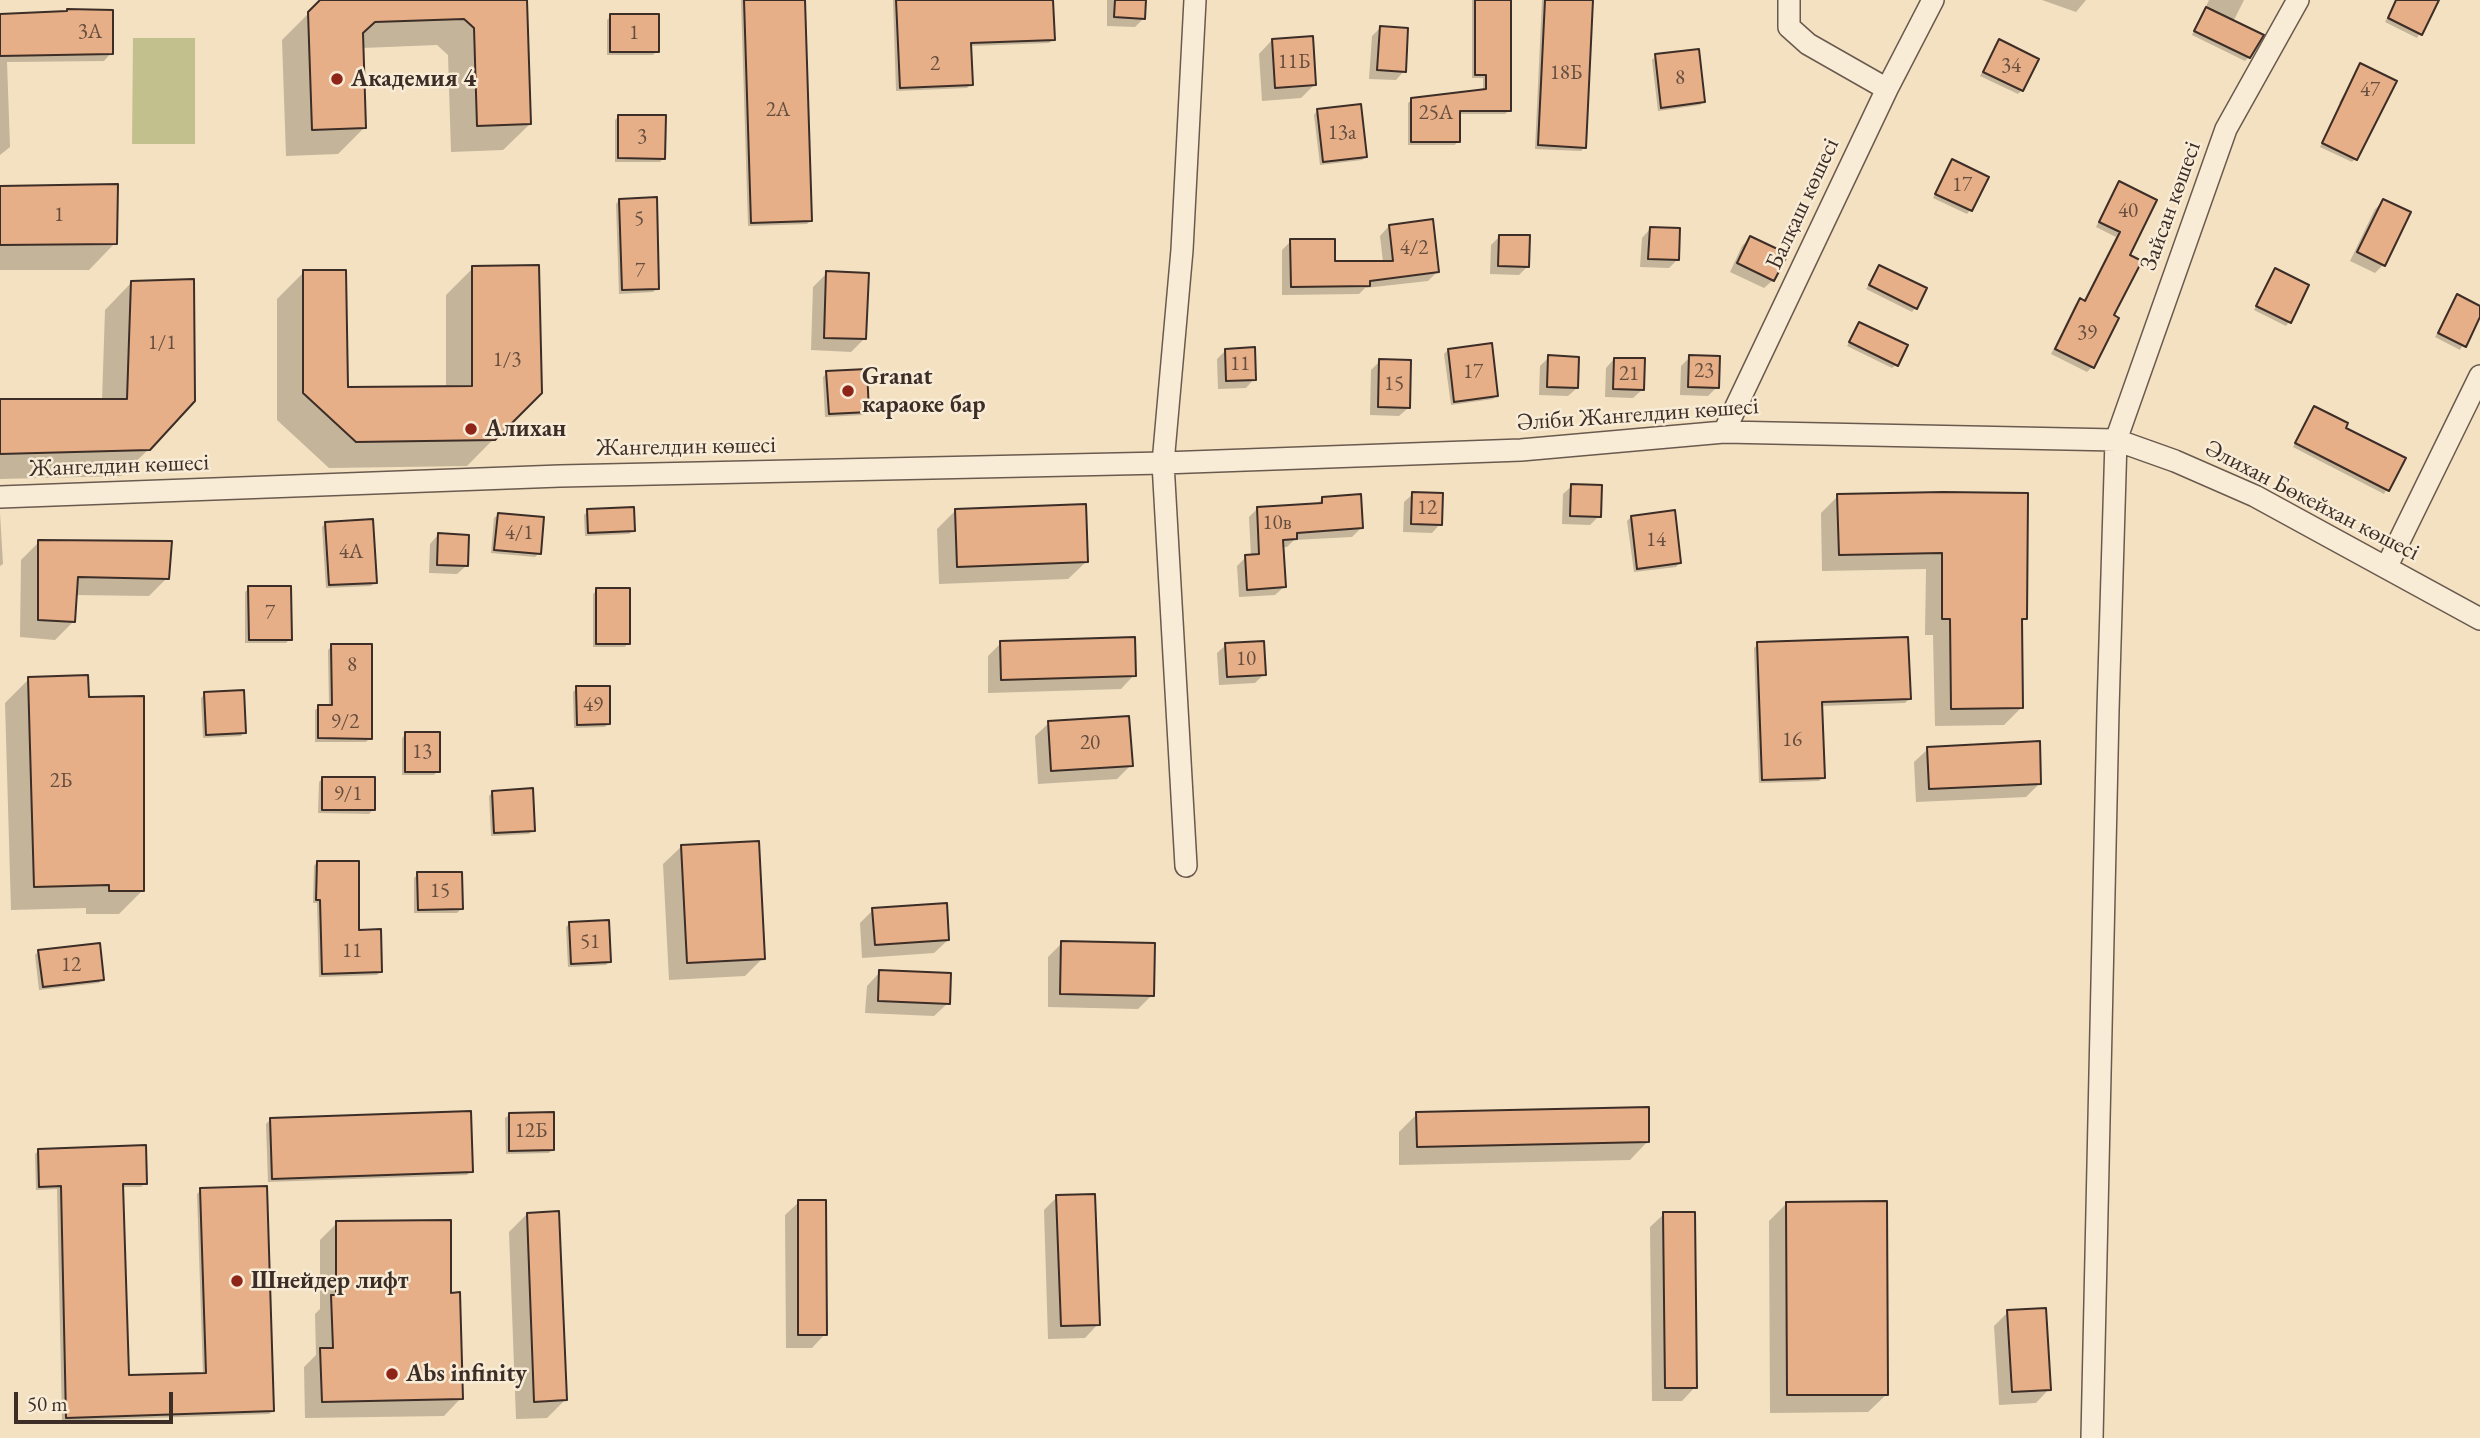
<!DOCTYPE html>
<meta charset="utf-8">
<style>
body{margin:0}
#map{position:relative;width:2480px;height:1438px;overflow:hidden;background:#f4e1c1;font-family:"EB Garamond",serif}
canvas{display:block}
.scale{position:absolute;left:14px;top:1392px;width:159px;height:32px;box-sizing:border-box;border:4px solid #3c2d27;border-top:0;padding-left:9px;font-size:21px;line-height:24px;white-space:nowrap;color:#3c2d27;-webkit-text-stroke:5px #f8ecd7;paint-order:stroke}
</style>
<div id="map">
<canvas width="2480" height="1438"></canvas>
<div class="scale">50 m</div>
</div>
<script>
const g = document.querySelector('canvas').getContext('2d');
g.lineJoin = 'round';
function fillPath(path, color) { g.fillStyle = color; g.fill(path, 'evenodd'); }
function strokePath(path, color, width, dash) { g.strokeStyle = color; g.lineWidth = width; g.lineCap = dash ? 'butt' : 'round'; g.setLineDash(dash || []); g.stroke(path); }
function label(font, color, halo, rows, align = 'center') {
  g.font = font + ' "EB Garamond",serif'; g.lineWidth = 5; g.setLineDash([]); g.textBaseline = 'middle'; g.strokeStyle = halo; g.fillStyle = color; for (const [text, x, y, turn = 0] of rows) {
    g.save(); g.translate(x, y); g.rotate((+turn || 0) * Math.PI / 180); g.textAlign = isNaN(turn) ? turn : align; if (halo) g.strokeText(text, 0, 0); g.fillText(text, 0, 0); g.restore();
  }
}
const green = new Path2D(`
 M133,38H195V144H132Z`);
const shadow = new Path2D(`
 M322,0H522L530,124L503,150L451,152L448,55L437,45L362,48L364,128L338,154L286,156L282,40Z
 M741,0H803L811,220L807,224L748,226Z
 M893,0H1052L1053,40L1049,43L970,46L971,84L967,88L896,91Z
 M1107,0H1144V18L1135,27L1107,26Z
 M1472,0H1509V111L1505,114H1459L1458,141L1455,145H1408V103L1412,100L1483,91V78H1472Z
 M1542,0H1592L1585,147L1581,151L1535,149Z
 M2042,0H2086L2076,12Z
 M2209,0H2244L2233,22L2249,57L2245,61L2192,35Z
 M2396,0H2437L2417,38L2385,22Z
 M0,16L111,53L104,61L7,62L10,147L0,155Z
 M611,16L657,51L653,55H607V20Z
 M1380,28L1404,71L1396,80L1369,79L1372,36Z
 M1272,40L1315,84L1301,98L1262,101L1259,54Z
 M1999,41L2022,90L2018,94L1980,76Z
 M1656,56L1704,101L1700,105L1658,111L1652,60Z
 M2360,65L2355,159L2352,162L2320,147L2341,104L2339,103Z
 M1317,111L1366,156L1362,160L1320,165L1314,115Z
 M619,116L664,158L660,162H615V120Z
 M1953,161L1970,210L1967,214L1933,198Z
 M2119,183L2128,256L2112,316L2116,318L2092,367L2087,372L2051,354L2075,305L2080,301L2083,302L2116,237L2096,227L2115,188Z
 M0,187L115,243L89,270H0Z
 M619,200L657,288L653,292L619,294L616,204Z
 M2384,201L2383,265L2375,273L2350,261L2375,209Z
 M1389,226L1437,272L1428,281L1365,288L1359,294L1282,295V250L1291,241L1334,263L1383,262L1380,236Z
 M1650,229L1678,259L1669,268L1640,267L1642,238Z
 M1500,236L1527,267L1519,275L1490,274L1491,245Z
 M1750,238L1773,280L1764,288L1730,272L1742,246Z
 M1879,267L1915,308L1912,312L1866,289Z
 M473,268L540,392L467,466L329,468L277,420V299L304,272L347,389L446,388V295Z
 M2275,271L2289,322L2286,326L2254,310Z
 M827,273L865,338L851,352L811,350L813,287Z
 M131,283L149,449L121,476L0,479V288V401H102L105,310Z
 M2457,297L2480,307V313L2460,350L2435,337Z
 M1860,324L1896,365L1892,368L1847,346Z
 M1226,350L1254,379L1246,388L1218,389L1217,359Z
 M1448,350L1496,396L1493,399L1451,405L1444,354Z
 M1549,357L1577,388L1568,396L1539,395L1540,366Z
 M1690,357L1717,387L1708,396L1680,395L1681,366Z
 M1614,359L1642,390L1633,398L1605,397L1606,368Z
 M1380,361L1408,408L1399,416L1370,415L1371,370Z
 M827,373L867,411L863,415L825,417L823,377Z
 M2314,408L2343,429L2404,458L2384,494L2293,447Z
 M1572,486L1599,516L1590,525L1562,524L1563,494Z
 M1413,494L1440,524L1432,533L1403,532L1404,502Z
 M2026,495L2025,619L2020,624L2021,708L2004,725L1935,726L1933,635H1925L1926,569L1822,571L1821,513L1838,496Z
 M1323,498L1361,528L1352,537L1294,540L1287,547H1282L1284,587L1275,595L1239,597L1237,566L1246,557H1251L1249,517L1258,508L1316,505Z
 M588,511L633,531L629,534L585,536L584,515Z
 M955,511L1087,561L1068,579L939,584L937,529Z
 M0,513L3,564L0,566Z
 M498,515L539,553L535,557L491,553L494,518Z
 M1631,517L1679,563L1676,567L1634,572L1627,521Z
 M326,523L375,582L371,586L326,588L322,527Z
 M438,535L466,566L457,574L429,573L430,544Z
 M39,542L167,578L149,596L75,595L73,622L55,640L20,637L21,560Z
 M249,588L290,639L286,643H245V592Z
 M597,590L628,643L625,647H593V594Z
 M1001,643L1134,675L1121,689L988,693V656Z
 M1758,644L1909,699L1905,703L1821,706L1823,777L1819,781L1759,783L1754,648Z
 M1226,645L1264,674L1255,683L1219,685L1217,653Z
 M332,646L370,738L366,742H315V710L319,707H329L328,650Z
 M29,679L87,698L143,890L119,914H86V908L11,910L5,703Z
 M577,688L609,723L605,727L574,728L573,692Z
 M205,694L244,732L241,736L203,738L201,698Z
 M1049,723L1131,765L1117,779L1038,784L1035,736Z
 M406,734L438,771L434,775H402V738Z
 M1928,749L2040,783L2026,797L1916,802L1914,762Z
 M323,778L373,810L369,814L318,813L319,782Z
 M493,792L533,830L529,834L491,836L489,796Z
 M682,846L763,958L745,976L669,980L663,864Z
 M317,862L380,972L377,975L319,977L317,903H313L314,866Z
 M418,874L461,909L457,913H414V878Z
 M873,910L948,940L934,953L862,958L860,923Z
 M570,923L610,961L606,965L568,967L566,927Z
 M1062,943L1152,995L1138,1009L1048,1007V957Z
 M39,951L102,979L99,983L39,990L35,955Z
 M880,972L948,1003L934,1016L865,1013L867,986Z
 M1417,1114L1648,1141L1630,1160L1399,1165V1132Z
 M509,1115L553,1149L549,1153L506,1154L505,1118Z
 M270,1120L471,1171L467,1175L268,1182L266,1124Z
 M39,1150L145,1183L141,1187H121L127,1377L203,1375L197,1194L201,1190L273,1411L269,1414L62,1421L57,1189L36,1190L35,1154Z
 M1057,1197L1098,1324L1085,1338L1048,1339L1044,1210Z
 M799,1202L825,1334L812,1348H786L785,1215Z
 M1787,1203L1887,1394L1868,1412L1770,1413L1769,1221Z
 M527,1214L565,1400L547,1418L516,1419L509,1232Z
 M1664,1214L1695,1387L1682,1401H1652L1650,1227Z
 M337,1223L449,1294L461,1398L444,1416L305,1418L304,1367L316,1355L315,1314L320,1309V1240Z
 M2008,1312L2049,1389L2036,1403L1999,1405L1994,1326Z`);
const building = new Path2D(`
 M320,0H527L531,124L477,126L474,28L464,19L375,22L363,33L366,128L312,130L308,12Z
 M744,0H805L812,221L751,223Z
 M896,0H1053L1055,40L971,43L973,85L900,88Z
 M1115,0H1146L1145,19L1114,17Z
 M1475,0H1511V111H1460V142H1411V98L1486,89V75H1475Z
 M1545,0H1593L1586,148L1538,145Z
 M2396,0H2439L2422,35L2388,18Z
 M2206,7L2264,35L2250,58L2194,31Z
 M67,9L113,10V54L0,56V14L67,11Z
 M610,14H659V52H610Z
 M1380,26L1408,28L1406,72L1377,70Z
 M1313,36L1316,85L1275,88L1272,39Z
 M1999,39L2039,59L2023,91L1983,72Z
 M1699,49L1705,102L1661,108L1655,54Z
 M2360,63L2397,81L2357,160L2322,143Z
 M1361,104L1367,157L1323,162L1317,109Z
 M618,115H666L665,159L618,158Z
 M1952,159L1989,177L1972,211L1935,194Z
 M2119,181L2157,200L2130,255L2142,261L2114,315L2119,318L2094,368L2055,349L2080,298L2085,301L2120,232L2099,222Z
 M118,184L117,244L0,245V186Z
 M657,197L659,289L622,290L619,199Z
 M2383,199L2411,212L2385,266L2357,252Z
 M1433,219L1439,272L1370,281V286L1291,287L1290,239H1335V261H1393L1389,225Z
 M1650,227L1680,228L1679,260L1648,259Z
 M1499,235H1530L1529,267L1498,266Z
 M1750,236L1788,254L1774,281L1737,263Z
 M539,265L542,393L495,440L356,442L303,393V270H346L348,387L472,386V266Z
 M1879,265L1927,288L1917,309L1869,285Z
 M2275,268L2309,285L2291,323L2256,306Z
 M826,271L869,273L866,339L824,338Z
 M194,279L195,401L150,450L0,454V399H127L131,281Z
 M2457,294L2480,306V317L2466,347L2438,333Z
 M1859,322L1908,345L1898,366L1849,342Z
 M1492,343L1498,396L1454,402L1448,349Z
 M1255,347L1256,380L1226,381L1225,349Z
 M1548,355L1579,357L1578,388L1547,387Z
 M1689,355L1720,356L1719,388L1688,387Z
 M1614,358H1645L1644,390L1613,389Z
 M1379,359L1411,360L1410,408L1378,407Z
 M867,369L869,412L829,414L826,371Z
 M2314,406L2348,423L2346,428L2406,458L2389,491L2295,443Z
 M1571,484L1602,485L1601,517L1570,516Z
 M1412,492L1443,493L1442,525L1411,524Z
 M1943,492L2028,493L2027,619H2022L2023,708L1951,709L1950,619H1942V553L1839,555L1837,494Z
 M1361,494L1363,528L1297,533V539L1283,540L1286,587L1247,590L1245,555L1259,554L1257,507L1322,503V497Z
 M1086,504L1088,562L957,567L955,509Z
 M634,507L635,531L588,533L587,509Z
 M1675,510L1681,563L1637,569L1631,516Z
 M498,513L544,517L541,554L494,550Z
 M373,519L377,583L329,585L325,522Z
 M438,533L469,535L468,566L437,565Z
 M38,540L172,541L169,579L78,577L75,622L38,620Z
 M248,586H291L292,640H249Z
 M596,588H630V644H596Z
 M1135,637L1136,676L1001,680L1000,641Z
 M1908,637L1911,699L1822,702L1825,778L1762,780L1757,642Z
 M1264,641L1266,675L1227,677L1225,643Z
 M331,644H372V739L318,738V705H332Z
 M88,675L89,697L144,696V891H109V885L34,887L28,677Z
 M576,686H610V724L577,725Z
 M244,690L246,733L206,735L204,692Z
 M1129,716L1133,766L1051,771L1048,721Z
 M405,732H440V772H405Z
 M2040,741L2041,784L1929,789L1927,747Z
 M322,777H375V810H322Z
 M533,788L535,831L494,833L492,791Z
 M759,841L765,959L687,963L681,845Z
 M317,861H359V930L381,929L382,972L322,974L320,900H316Z
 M417,872H462L463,909L418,910Z
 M947,903L949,940L875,945L872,908Z
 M609,920L611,962L571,964L569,922Z
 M1061,941L1155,943L1154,996L1060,994Z
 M100,943L104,980L43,987L38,950Z
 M879,970L951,973L950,1004L878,1001Z
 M1649,1107V1142L1417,1147L1416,1112Z
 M471,1111L473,1172L272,1179L270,1118Z
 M554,1112V1150L509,1151V1113Z
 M146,1145L147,1184H123L129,1375L206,1373L200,1188L267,1186L274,1411L66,1418L61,1186L39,1187L38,1149Z
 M1095,1194L1100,1325L1061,1326L1056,1195Z
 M798,1200H826L827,1335H798Z
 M1887,1201L1888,1395H1787L1786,1202Z
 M559,1211L567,1400L534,1402L527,1213Z
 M1663,1212H1695L1697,1388H1665Z
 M451,1220V1293L460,1292L463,1399L322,1402L320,1348H333L331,1295H336V1221Z
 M2046,1308L2051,1390L2012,1392L2007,1310Z`);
const minor = new Path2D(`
 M1789,0V27L1808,44L1887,89
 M1724,432L1887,89L1933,0
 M0,497L560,476L1163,463L1521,450L1724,432L2116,440L2175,461L2255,496L2480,619
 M2387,566L2480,376
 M1186,866L1163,463L1182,250L1195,0
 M2092,1438L2108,710L2116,440L2226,129L2298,0`);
const markers = [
 [337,79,7,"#8f2418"],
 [848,391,7,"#8f2418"],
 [471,429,7,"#8f2418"],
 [237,1281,7,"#8f2418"],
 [392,1374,7,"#8f2418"]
];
const numberNames = [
 ["3А",90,32],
 ["1",634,33],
 ["11Б",1294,62],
 ["2",935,64],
 ["34",2011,66],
 ["18Б",1566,73],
 ["8",1680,78],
 ["47",2370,90],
 ["2А",778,110],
 ["25А",1436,113],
 ["13а",1342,133],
 ["3",642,137],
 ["17",1962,185],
 ["40",2128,211],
 ["1",59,215],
 ["5",639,219],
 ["4/2",1414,248],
 ["7",640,271],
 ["39",2087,333],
 ["1/1",162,343],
 ["1/3",507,360],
 ["11",1240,364],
 ["23",1704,371],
 ["17",1473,372],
 ["21",1629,374],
 ["15",1394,384],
 ["12",1427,508],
 ["10в",1277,523],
 ["4/1",519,533],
 ["14",1656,540],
 ["4А",351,552],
 ["7",270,613],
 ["10",1246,659],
 ["8",352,665],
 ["49",593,705],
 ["9/2",345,722],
 ["16",1792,740],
 ["20",1090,743],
 ["13",422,752],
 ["2Б",61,781],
 ["9/1",348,794],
 ["15",440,891],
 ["51",590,942],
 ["11",352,951],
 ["12",71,965],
 ["12Б",531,1131]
];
const poiNames = [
 ["Академия 4",351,79],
 ["Granat",862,377],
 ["караоке бар",862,405],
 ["Алихан",485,429],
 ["Шнейдер лифт",251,1281],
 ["Abs infinity",406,1374]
];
const streetNames = [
 ["Балқаш көшесі",1803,204,-65],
 ["Зайсан көшесі",2171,206,-70],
 ["Әліби Жангелдин көшесі",1638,415,-4],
 ["Жангелдин көшесі",686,447,-1],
 ["Жангелдин көшесі",119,466,-2],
 ["Әлихан Бөкейхан көшесі",2312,501,27]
];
fillPath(green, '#c2c18e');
fillPath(shadow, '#0003');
fillPath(building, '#e6af88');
strokePath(building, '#3c2d27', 2);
strokePath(minor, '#6a5a4e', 24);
strokePath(minor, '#f8ecd7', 21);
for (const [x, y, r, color] of markers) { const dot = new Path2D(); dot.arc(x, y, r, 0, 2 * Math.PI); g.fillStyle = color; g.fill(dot); strokePath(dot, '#f8ecd7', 2.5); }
label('21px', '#664e3f', null, numberNames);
label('bold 24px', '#3c2d27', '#f8ecd7', poiNames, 'left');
label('24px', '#3c2d27', '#f8ecd7', streetNames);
</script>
